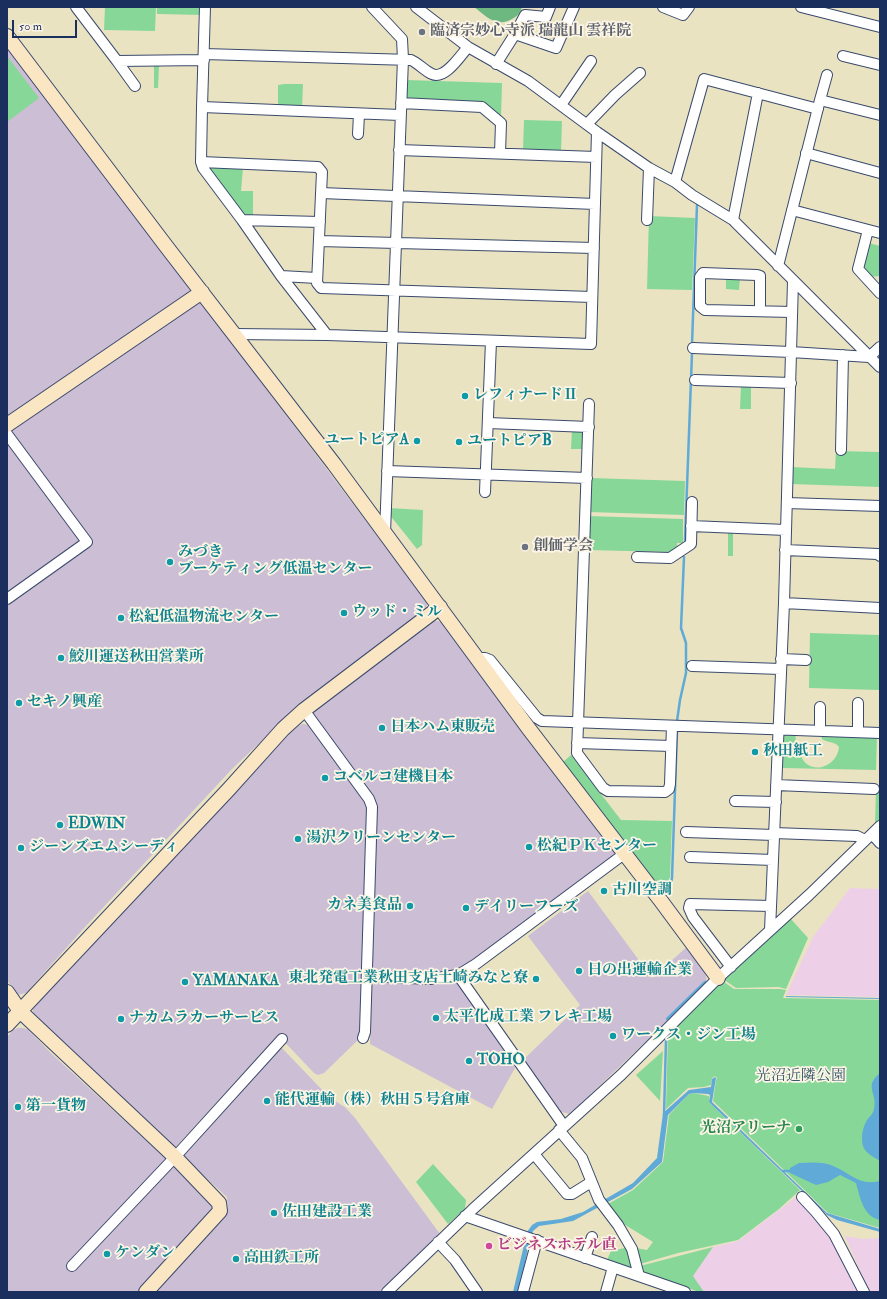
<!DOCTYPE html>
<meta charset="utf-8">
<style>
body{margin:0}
#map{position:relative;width:887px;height:1299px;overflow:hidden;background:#eae3c2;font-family:"IM FELL Double Pica",serif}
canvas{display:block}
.frame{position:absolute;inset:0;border:8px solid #1b2f5e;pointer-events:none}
.scale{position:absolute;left:12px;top:20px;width:65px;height:18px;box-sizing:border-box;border:2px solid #1b2f5e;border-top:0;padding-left:5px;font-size:12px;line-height:14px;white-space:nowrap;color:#1b2f5e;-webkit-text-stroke:3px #fcf5e5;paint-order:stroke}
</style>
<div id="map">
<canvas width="887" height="1299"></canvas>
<div class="frame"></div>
<div class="scale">50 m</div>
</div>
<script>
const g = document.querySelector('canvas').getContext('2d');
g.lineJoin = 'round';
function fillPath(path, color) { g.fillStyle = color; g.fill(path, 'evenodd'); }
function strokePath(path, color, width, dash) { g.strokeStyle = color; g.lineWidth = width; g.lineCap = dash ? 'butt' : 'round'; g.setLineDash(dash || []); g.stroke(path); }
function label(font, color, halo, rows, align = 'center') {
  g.font = font + ' "IM FELL Double Pica","Noto Serif JP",serif'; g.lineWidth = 3.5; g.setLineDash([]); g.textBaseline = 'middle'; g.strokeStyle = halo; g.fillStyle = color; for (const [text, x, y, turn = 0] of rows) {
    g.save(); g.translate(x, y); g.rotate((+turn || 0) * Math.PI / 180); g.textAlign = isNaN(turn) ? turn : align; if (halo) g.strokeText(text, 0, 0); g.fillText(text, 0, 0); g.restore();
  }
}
const built = new Path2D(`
 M850,888L880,889V997L786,995L813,937Z
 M796,1197L831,1237L860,1292H704L692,1276L713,1247L738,1241Z
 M845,1236L863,1239L880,1238V1292H869Z`);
const industrial = new Path2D(`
 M7,46L428,603L425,609L294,710L232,769L85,927L26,993L17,995L7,980Z
 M432,621H438L443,623L615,849V853L614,856L472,963L455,971L427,975L377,974L372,970L371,966L376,809L313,717L312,712Z
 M303,724L309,725L368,806L362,1031L360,1038L324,1073L318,1075L314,1073L278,1035L174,1149L37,1017L33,1013V1009L35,1004L287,735L300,725Z
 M588,891L652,978L689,945L705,970L707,983L570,1114L557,1111L522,1061L580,1005L528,936Z
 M454,979L458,981L515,1068L492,1109L370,1044L372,986L378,981Z
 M18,1028H22L27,1029L53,1055L212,1201L216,1210L140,1292H7V1037L13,1030Z
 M281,1047L328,1096L346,1108L355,1118L440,1234L380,1292H151L224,1216L228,1210L227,1197L181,1155Z`);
const green = new Path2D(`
 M105,7H156L155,31L104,30Z
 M157,7H203V15L157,14Z
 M7,56L39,98L7,122Z
 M154,66H159L158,88H154Z
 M407,80L502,83L501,119L484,104L410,100L406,98Z
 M284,84H303L302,108L278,107V85Z
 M524,120L562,121L561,151L523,150Z
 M210,167L243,168L241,191H253V215L246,216L242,213L210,169Z
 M649,216L695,218L692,290L647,289Z
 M869,243L880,246V276L869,277L862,268Z
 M726,277L740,278L739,290L726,289Z
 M741,386L751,387V409H740Z
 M572,429L579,430L585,434L584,449H571Z
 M836,451L880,452V487L791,484V467L835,469Z
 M590,478L685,481L684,515L589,512Z
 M389,508L423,510L422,545L417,549L389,514Z
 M588,516L683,519V543H677V550L668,552L587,550Z
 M728,533H733V556H728Z
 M810,633L880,635L879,690L809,688Z
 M783,734H796L795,746L807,747L801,756C809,776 837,768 839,747C835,741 827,743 822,739L821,735H877L876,770L783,768Z
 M571,755L621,820L672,821L670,877C667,883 665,887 659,890L563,762Z
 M876,789H880V820L875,825Z
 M791,919L808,938L786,989L779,987L736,988L723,979L786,921Z
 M721,980L734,989H780L786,990L783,998L880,1000V1228L828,1213L713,1101L716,1080L717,1078L715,1076L712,1078L711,1085L704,1087L688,1088L666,1109L668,1031Z
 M663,1051L660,1101L636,1075Z
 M693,1093L709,1096V1102L713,1106L800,1190L779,1209L738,1240L678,1253L640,1264L636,1248L647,1250L653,1242L622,1223L608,1205V1204L633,1190L663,1162L669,1115L689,1094Z
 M433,1164L466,1200L465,1209L448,1224L416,1182Z
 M629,1247L634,1270L607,1260L611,1251Z
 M713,1247L693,1276L704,1292H699L642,1272L640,1266Z`);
const forest = new Path2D(`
 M474,7H522C520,13 518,16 512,19C496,28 486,16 474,7Z`);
const water = new Path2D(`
 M786,996L880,998V999L786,997Z
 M880,1073V1161C875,1158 868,1154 865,1150C860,1143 862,1129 866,1122C868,1117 873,1115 874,1109C878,1093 863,1087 880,1073Z
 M715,1077L716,1078L712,1102L827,1213L880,1229V1232L837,1220L827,1215L713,1106L709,1102L710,1095L708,1094L693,1093L689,1094L668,1115L662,1162L632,1189L573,1221L539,1226L533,1231L529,1243L520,1287L518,1292H513L527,1232L532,1225L537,1222L561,1219L583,1212L633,1183L657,1158L663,1113L689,1090L711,1087L712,1079Z
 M799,1163C810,1163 823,1161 833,1166C852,1174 858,1186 880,1181V1220C877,1219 873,1218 871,1216C862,1209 859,1194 856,1183L840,1175L828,1182L816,1185L790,1173V1168Z`);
const stream = new Path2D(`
 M692,344L697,205
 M685,540L692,353
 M677,721L680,700L686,673V643L681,628L684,557
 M663,891L671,883L672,878L677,731
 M667,1019L705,982
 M664,1115L666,1040
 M783,1171H790`);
const street = new Path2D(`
 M76,7L117,61L204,60
 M205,7L202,107L201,162L203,168L242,220L281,276L327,335
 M372,7L402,39L403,59L385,533
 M416,7L468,47L528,81L597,132L649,168L675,182L692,195L733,220L880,367
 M663,7L683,15L689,7
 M801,7L880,27
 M515,34L525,15L546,17L550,7
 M204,54L411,60C418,63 425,71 432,74C445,80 460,56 468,47
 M843,56L880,65
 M117,61L135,86
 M496,64L515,34L556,48L574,7
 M820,100L827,75
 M401,103L482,107L501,123L500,153
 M561,105L591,61
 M202,107L400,115
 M587,124L615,95L640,73
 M358,134L359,114
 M399,150L596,157
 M806,153L880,173
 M201,162L318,167L322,172L317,283L321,288L592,297
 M675,182L704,79L818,109
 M321,193L595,204
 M792,210L880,233
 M242,220L320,222
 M647,220L649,168
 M733,220L758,93
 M868,230L858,269L880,293
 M319,241L594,248
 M778,266L820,100L880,115
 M281,276L317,278
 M760,311V276L757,275L703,273L700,277V306L705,310L792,312
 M234,334L327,335L591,344L597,132
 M693,348L791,352L869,357L880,347
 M695,380L791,383
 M589,404L577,753L603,788L608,791L665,792L669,789L670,784L672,726
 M488,423L589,427
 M7,434L87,542L7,599
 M841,450L843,355
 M387,471L587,478
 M485,492L491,341
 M787,503L880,506
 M691,526L786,530
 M785,550L878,554L880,556
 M637,557L670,558L691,544L692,502
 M784,603L880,608
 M477,658H485L490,660L537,718L542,721L880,733
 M781,659L806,660
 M692,666L781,669
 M304,710L369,799L372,807L365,1032L363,1038
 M820,731V707
 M858,732V703
 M577,743L671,746
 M776,785L874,789
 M735,801L776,802
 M686,832L774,835
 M774,833L857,836L865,840
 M872,834L880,843
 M690,857L773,860
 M770,930L784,603L793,281
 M731,967L693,917L689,908L690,904L771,906
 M458,975L564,1126
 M367,976L430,979L458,975L476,964L624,854
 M559,1130L582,1158L599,1200L618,1225L632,1249L639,1276
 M534,1154L567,1194H572L588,1184
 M802,1197L816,1212L834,1234L864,1292
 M465,1216L685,1292
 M438,1242L455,1260L477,1292
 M585,1258L592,1237
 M72,1266L175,1157L282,1039
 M387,1292L473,1209L621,1075L718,978L809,895L880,826
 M523,1292L537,1240
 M606,1292L613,1267`);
const secondary = new Path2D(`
 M7,36L166,246L334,464L529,729L661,901L718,978
 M7,425L202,292
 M7,992L20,1011L175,1157L219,1203L220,1211L146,1292
 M7,1025L229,789L283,729L304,710L440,607`);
const markers = [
 [422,32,4,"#6b7280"],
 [465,396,4,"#0f9aa8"],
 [417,441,4,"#0f9aa8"],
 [459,442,4,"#0f9aa8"],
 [525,547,4,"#6b7280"],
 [170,562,4,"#0f9aa8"],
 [344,613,4,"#0f9aa8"],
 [121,618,4,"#0f9aa8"],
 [61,658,4,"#0f9aa8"],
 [19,703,4,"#0f9aa8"],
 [382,728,4,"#0f9aa8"],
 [755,752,4,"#0f9aa8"],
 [325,778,4,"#0f9aa8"],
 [60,825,4,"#0f9aa8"],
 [298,839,4,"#0f9aa8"],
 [529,847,4,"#0f9aa8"],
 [21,848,4,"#0f9aa8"],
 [604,891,4,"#0f9aa8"],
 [410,906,4,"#0f9aa8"],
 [466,908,4,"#0f9aa8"],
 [579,971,4,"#0f9aa8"],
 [536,979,4,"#0f9aa8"],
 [185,982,4,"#0f9aa8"],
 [436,1018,4,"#0f9aa8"],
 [121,1019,4,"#0f9aa8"],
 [613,1036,4,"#0f9aa8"],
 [469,1061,4,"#0f9aa8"],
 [267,1101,4,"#0f9aa8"],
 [18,1107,4,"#0f9aa8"],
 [799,1129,4,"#2e9e5b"],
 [274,1213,4,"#0f9aa8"],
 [489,1246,4,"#d1479c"],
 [107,1254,4,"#0f9aa8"],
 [236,1259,4,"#0f9aa8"]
];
const worshipNames = [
 ["臨済宗妙心寺派 瑞龍山 雲祥院",430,32],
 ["創価学会",533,547]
];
const cultureNames = [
 ["レフィナードⅡ",473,396],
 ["ユートピアA",409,441,"right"],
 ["ユートピアB",467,442],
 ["みづき",178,553],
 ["ブーケティング低温センター",178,570],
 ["ウッド・ミル",352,613],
 ["松紀低温物流センター",129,618],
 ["鮫川運送秋田営業所",69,658],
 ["セキノ興産",27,703],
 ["日本ハム東販売",390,728],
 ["秋田紙工",763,752],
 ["コベルコ建機日本",333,778],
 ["EDWIN",68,825],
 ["湯沢クリーンセンター",306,839],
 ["松紀ＰＫセンター",537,847],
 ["ジーンズエムシーディ",29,848],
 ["古川空調",612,891],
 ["カネ美食品",402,906,"right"],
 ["デイリーフーズ",474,908],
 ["日の出運輸企業",587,971],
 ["東北発電工業秋田支店土崎みなと寮",528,979,"right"],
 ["YAMANAKA",193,982],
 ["太平化成工業 フレキ工場",444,1018],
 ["ナカムラカーサービス",129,1019],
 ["ワークス・ジン工場",621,1036],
 ["TOHO",477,1061],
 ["能代運輸（株）秋田５号倉庫",275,1101],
 ["第一貨物",26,1107],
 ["佐田建設工業",282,1213],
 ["ケンダン",115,1254],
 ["高田鉄工所",244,1259]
];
const parkNames = [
 ["光沼近隣公園",801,1077]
];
const leisureNames = [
 ["光沼アリーナ",791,1129]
];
const hotelNames = [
 ["ビジネスホテル直",497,1246]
];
fillPath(built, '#edd0e8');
fillPath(industrial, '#ccbed4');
fillPath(green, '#87d898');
fillPath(forest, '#6db880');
fillPath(water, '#5faad7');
strokePath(stream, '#5faad7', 2.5);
strokePath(street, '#3a4a6d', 12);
strokePath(secondary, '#3a4a6d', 16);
strokePath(street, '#fff', 10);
strokePath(secondary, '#fbe6c4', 14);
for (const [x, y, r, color] of markers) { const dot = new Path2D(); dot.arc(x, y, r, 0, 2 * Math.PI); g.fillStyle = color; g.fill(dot); strokePath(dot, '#fcf5e5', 1.5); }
label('bold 15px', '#5b616d', '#fcf5e5', worshipNames, 'left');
label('bold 15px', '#0d838f', '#fcf5e5', cultureNames, 'left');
label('15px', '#36596c', '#fcf5e5', parkNames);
label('bold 15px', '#27864d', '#fcf5e5', leisureNames, 'right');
label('bold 15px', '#b23c85', '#fcf5e5', hotelNames, 'left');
</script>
